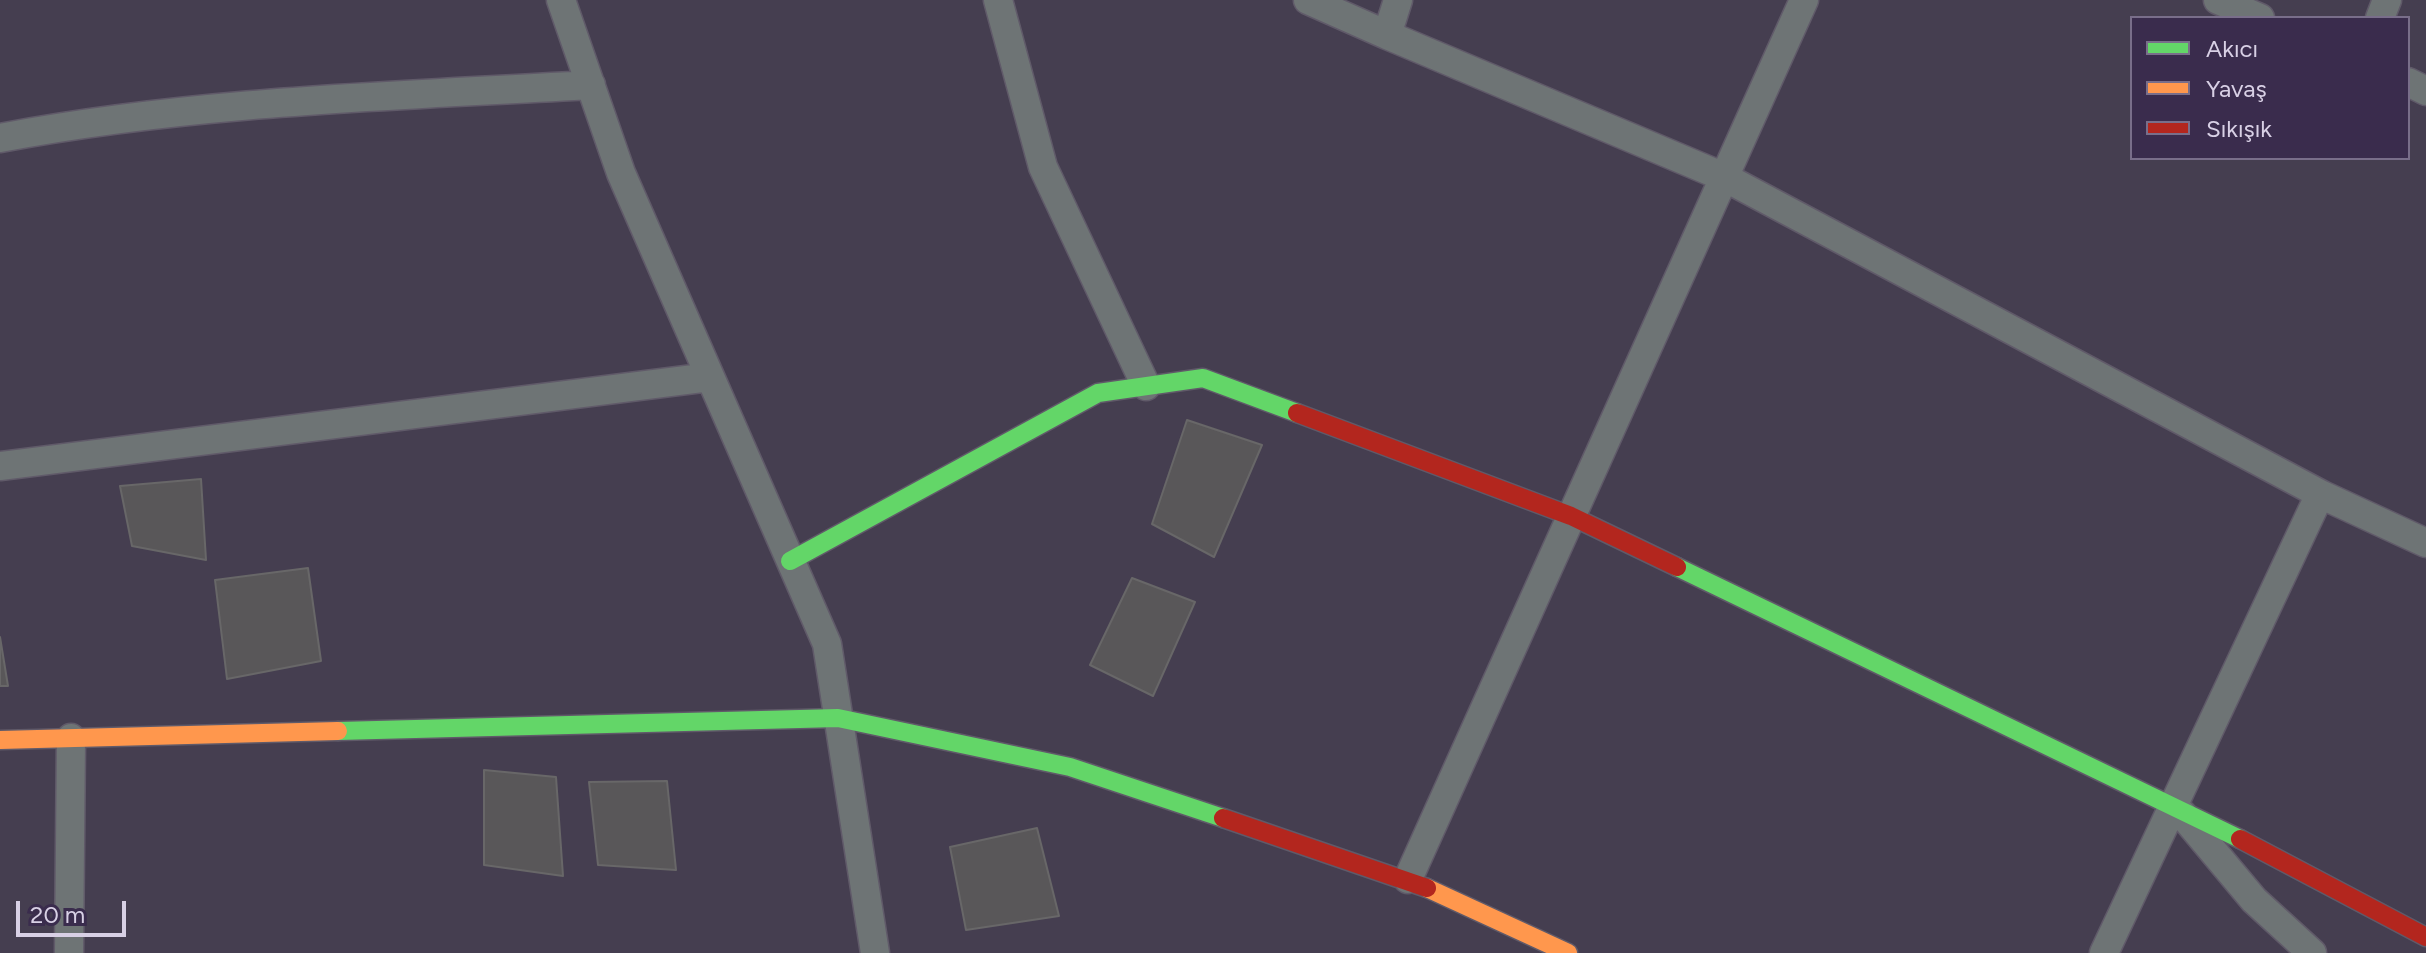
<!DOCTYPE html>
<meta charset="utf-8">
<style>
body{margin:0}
#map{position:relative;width:2426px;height:953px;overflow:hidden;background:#453e50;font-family:Figtree,sans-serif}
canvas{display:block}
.legend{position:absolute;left:2130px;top:16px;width:280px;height:144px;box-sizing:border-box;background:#3a2c4d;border:2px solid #796e8a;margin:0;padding:10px 14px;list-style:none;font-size:24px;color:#d8d0e5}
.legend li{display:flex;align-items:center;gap:16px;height:40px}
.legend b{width:40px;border:2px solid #796e8a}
.scale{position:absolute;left:16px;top:901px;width:110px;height:36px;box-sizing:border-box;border:4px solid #d8d0e5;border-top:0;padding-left:10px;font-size:24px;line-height:28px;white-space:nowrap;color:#d8d0e5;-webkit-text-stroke:6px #3a2c4d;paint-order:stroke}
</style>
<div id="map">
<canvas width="2426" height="953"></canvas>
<ul class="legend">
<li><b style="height:10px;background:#63d668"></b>Akıcı</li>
<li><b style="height:10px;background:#ff974d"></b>Yavaş</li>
<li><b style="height:10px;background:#b3261e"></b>Sıkışık</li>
</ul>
<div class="scale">20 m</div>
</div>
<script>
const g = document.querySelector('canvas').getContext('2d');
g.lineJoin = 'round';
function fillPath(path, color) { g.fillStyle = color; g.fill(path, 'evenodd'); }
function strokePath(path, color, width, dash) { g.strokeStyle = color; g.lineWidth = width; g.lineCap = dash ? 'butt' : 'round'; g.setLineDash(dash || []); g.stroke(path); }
const building = new Path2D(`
 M1187,420L1262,445L1214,557L1152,524Z
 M201,479L206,560L132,546L120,486Z
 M308,568L321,661L227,679L215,580Z
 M1132,578L1195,602L1153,696L1090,665Z
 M0,637L8,686H0Z
 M484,770L556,777L563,876L484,865Z
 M667,781L676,870L598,865L589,782Z
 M1037,828L1059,916L966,930L950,847Z`);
const street = new Path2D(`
 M561,0L621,173L827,644L875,953
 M998,0L1043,167L1146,386
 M1308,0L1387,35
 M1398,0L1387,35L1724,177L2324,496
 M2218,0L2260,18
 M2380,18L2387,0
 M2408,82L2426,91
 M0,138C194,101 394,96 591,85
 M0,466L710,377
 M2182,814L2254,900L2312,953
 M1408,879L1804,0
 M69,953L71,738
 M2104,953L2320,494L2426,543`);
const fast = new Path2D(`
 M790,561L1098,393L1203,378L1297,413
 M1677,567L2240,839
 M338,731L838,718L1070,767L1223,818`);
const slow = new Path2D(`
 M0,740L338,731
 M1427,888L1568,953`);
const jam = new Path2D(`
 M1297,413L1571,516L1677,567
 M1223,818L1427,888
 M2240,839L2426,937`);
fillPath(building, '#595759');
strokePath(building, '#686768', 2);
strokePath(street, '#605a69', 31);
strokePath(fast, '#605a69', 21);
strokePath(slow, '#605a69', 21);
strokePath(jam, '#605a69', 21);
strokePath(street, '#6e7475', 28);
strokePath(fast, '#63d668', 18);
strokePath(slow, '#ff974d', 18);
strokePath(jam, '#b3261e', 18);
</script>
